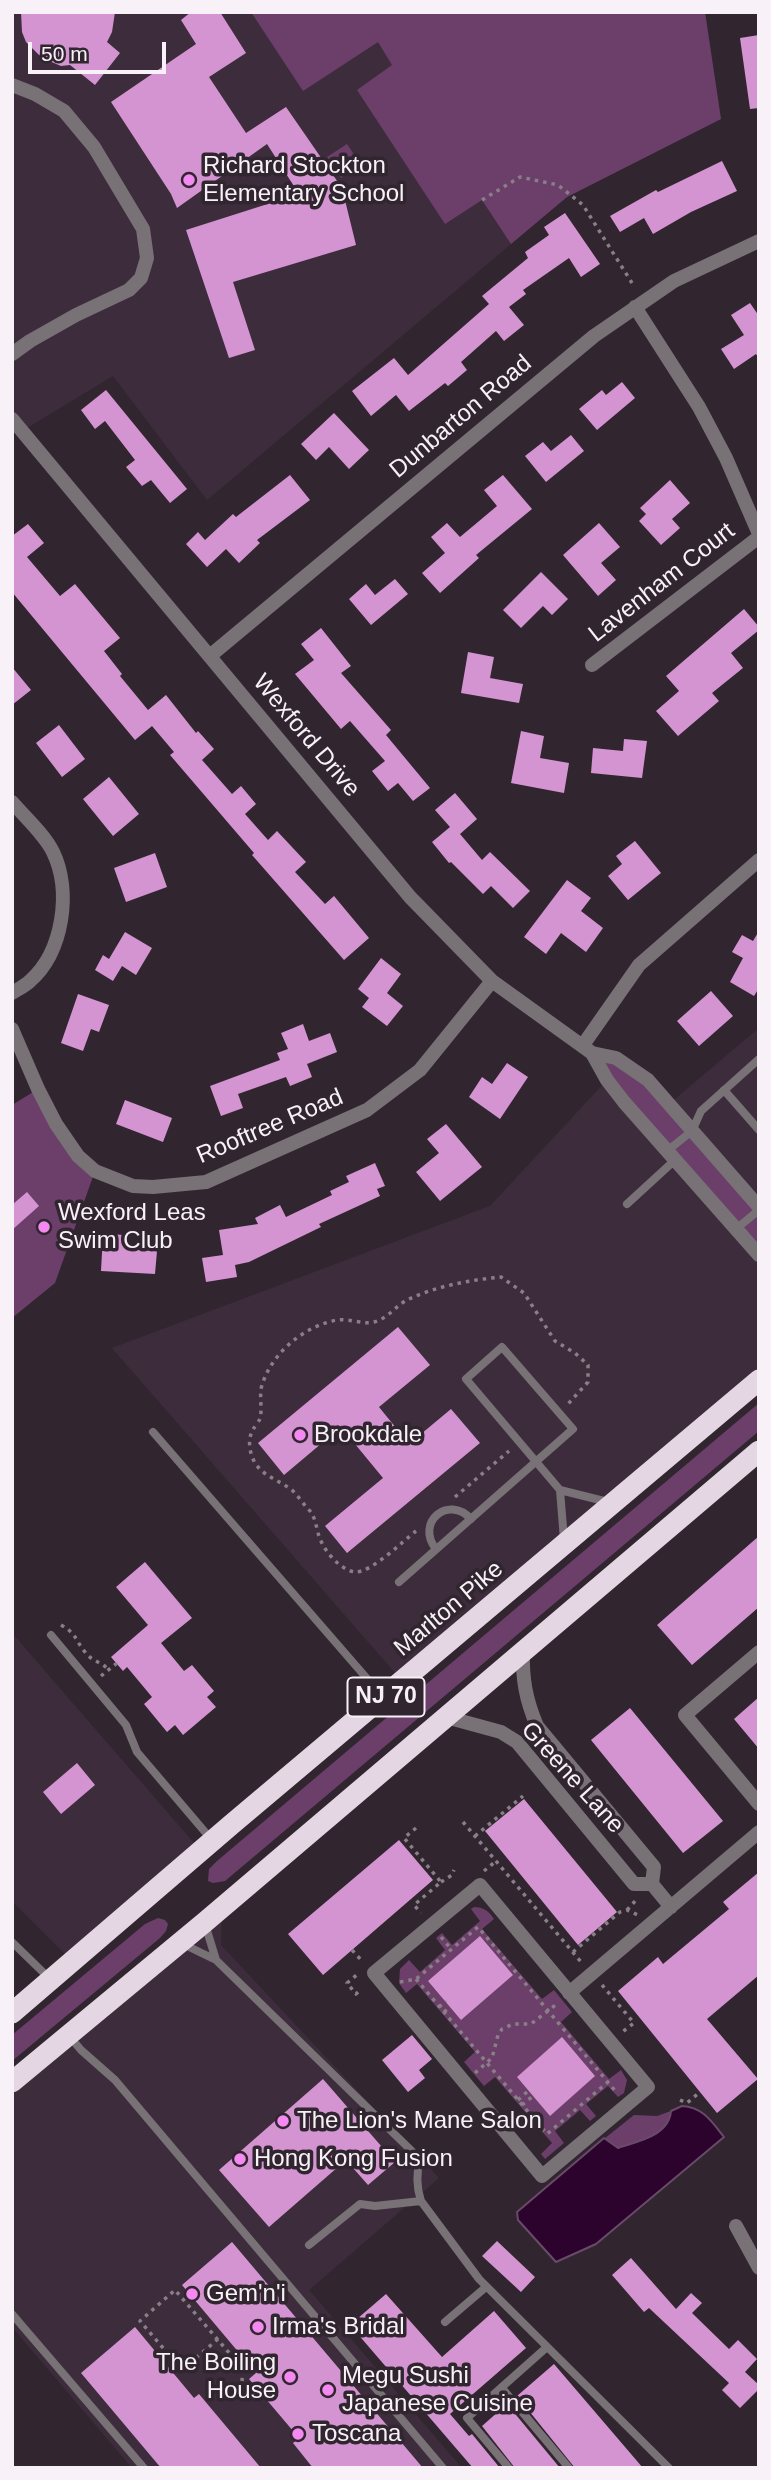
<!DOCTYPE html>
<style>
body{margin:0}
#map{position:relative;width:771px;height:2480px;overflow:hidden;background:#312630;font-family:Helvetica,sans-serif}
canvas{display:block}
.frame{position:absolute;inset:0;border:14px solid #f8f1f8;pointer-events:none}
.scale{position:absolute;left:28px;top:42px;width:138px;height:32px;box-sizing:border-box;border:4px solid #f8f1f8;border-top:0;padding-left:9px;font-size:21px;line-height:24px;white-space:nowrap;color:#f8f1f8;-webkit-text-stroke:5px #312630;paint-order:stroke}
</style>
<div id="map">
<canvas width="771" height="2480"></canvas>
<div class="frame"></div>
<div class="scale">50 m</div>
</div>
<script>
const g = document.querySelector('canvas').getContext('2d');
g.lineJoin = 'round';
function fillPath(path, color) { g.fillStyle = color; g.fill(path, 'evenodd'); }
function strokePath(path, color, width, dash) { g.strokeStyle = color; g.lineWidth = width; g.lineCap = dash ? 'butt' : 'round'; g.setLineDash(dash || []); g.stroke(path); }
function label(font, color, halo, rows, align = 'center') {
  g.font = font + ' Helvetica,sans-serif'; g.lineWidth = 7; g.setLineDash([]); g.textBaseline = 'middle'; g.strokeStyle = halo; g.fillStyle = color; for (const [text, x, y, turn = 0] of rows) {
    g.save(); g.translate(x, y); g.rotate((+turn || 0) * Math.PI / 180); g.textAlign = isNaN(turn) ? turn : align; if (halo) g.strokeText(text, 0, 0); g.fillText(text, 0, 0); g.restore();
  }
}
const built = new Path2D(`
 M12,12H705L721,119L567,197L207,500L113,376L22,431L12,419Z
 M759,1028V1207L669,1104Z
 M607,1080L759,1255V1380L403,1682L112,1348L490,1206Z
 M12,1633L201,1851L72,1961L12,1901Z
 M222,1908L221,1945L439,2178L309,2290L462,2468H132L12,2327V2082Z`);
const green = new Path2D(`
 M251,12H705L721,119L567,197L511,244L482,200L445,224L357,90L392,65L378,42L303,91Z
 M347,144L361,165L341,178L327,157Z
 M592,1053L648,1080L759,1207V1255Z
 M38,1089L95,1171L55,1283L12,1318V1105Z
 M759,1403V1431L225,1881L213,1883L208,1881L209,1869L217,1861Z
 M474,1907C483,1907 489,1911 494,1919L482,1929L542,1999L554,1990L572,2012L561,2022L609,2079L621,2070L627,2080L624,2093L618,2097L608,2086L586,2104L596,2116L590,2121L580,2110L555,2131L564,2143L545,2159L541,2154L552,2143L495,2077L484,2086L464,2062L475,2052L417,1984L406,1993L399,1983L400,1969L409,1960L420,1972L445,1950L436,1938L442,1933L452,1945L480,1921L471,1909Z
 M158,1918L165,1920L168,1924L166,1931L160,1938L12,2061V2035L145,1924Z
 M671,2111C669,2136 638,2141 618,2148L604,2139L634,2115L657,2116Z`);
const water = new Path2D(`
 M682,2106C703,2107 712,2122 724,2137L596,2244L556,2262L518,2220L517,2212L604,2138L618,2148C638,2141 669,2136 671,2111Z`);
const building = new Path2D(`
 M21,12H115L112,32L107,42L120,53L95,85L70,65L61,66L42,58L26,42L22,32Z
 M191,12H220L246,53L209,77L246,133L286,107L342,188L356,245L233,282L255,350L229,358L186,230L299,194L267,144L177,208L171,194L111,102L196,44L181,20Z
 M759,35V108L750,109L740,38Z
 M722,161L737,191L691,212L653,234L644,218L620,232L610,216L656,190L658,192Z
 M565,213L600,264L581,277L569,258L523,290L526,294L509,307L524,325L504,341L496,331L461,362L467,370L448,386L445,383L409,411L396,395L371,416L352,391L394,358L408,375L489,304L482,296L528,258L525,252L549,235L544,227Z
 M750,303L759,316V359L756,354L734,369L721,349L744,335L731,315Z
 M622,382L635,398L597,430L579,409L602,390L606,395Z
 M106,390L187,489L170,503L151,480L142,486L126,467L135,460L105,421L95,429L81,410Z
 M334,413L369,450L349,469L329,447L316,460L301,444Z
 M571,435L584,451L546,482L525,456L543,442L551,451Z
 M290,475L310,500L257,540L260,543L239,563L226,549L207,567L186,544L198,532L205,540L233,514L236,517Z
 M503,475L532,509L476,555L479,558L440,593L422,573L445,553L431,537L447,523L460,537L497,506L484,490Z
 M670,480L690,503L672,519L680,528L661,545L639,521L646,514L640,508Z
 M599,523L620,547L601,563L616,580L598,596L563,555Z
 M28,524L44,543L27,557L60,596L75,584L120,638L104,651L122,674L120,676L148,710L166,695L196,733L198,731L214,749L202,760L232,794L241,786L256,804L245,814L268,840L277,831L306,862L295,872L325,904L334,896L369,938L344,960L252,855L254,853L170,755L174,752L152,726L135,740L12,592V536Z
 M541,572L568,599L552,615L543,606L521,628L503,610Z
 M395,579L408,594L371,625L349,599L366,584L375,595Z
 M744,609L759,627V630L731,653L743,668L712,693L719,701L678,736L656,711L679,691L666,676Z
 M321,628L351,666L341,673L391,730L386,735L430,788L413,801L398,783L388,791L372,771L385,761L350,721L341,729L295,674L314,660L301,644Z
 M468,652L494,657L490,678L523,684L519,703L461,693Z
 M12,667L31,690L12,705Z
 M59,725L85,759L62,777L36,743Z
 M521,731L544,736L540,758L569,763L564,793L511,783Z
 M624,739L647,741L642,778L591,773L593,748L623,751Z
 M109,777L139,814L113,836L83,799Z
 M455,793L477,819L460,834L482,860L490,852L530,891L513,908L491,886L483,894L451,862L449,863L432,842L450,827L435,810Z
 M635,841L661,873L628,900L608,876L622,864L616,856Z
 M155,853L167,887L126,902L114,868Z
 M567,880L591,898L581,911L603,928L586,952L561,933L546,954L524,937Z
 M759,931V988L754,996L730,982L743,958L732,952L742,935L753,941Z
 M125,932L152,948L136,975L122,966L113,981L95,970L103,955L109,959Z
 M381,958L401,974L387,993L403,1006L387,1026L362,1007L369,998L358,989Z
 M711,991L733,1016L699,1046L677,1021Z
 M78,994L109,1005L99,1032L91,1029L83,1051L61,1043Z
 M303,1024L309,1041L330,1033L337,1052L307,1064L312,1077L290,1086L286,1077L238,1094L243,1108L221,1116L210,1086L280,1060L277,1053L288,1049L281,1033Z
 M507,1063L528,1077L500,1119L469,1097L482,1077L492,1084Z
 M125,1100L172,1118L163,1142L116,1124Z
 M446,1124L482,1167L440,1201L416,1172L439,1153L427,1139Z
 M375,1163L385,1186L377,1189L380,1196L319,1224L321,1227L249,1262L235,1265L237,1277L206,1282L202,1258L223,1255L219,1230L258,1224L255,1218L280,1205L286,1217L332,1195L330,1191L349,1182L346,1176Z
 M27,1192L39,1206L12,1230V1205Z
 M103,1234L126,1235L125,1249L157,1251L155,1274L101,1271Z
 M398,1327L430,1365L379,1407L409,1444L451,1409L480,1443L347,1553L325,1526L383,1478L341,1427L284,1475L258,1443Z
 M759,1536V1607L692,1665L657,1625Z
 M145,1562L192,1618L161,1643L184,1671L192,1665L214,1691L207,1697L216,1707L183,1735L175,1725L167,1732L144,1704L152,1697L127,1667L123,1671L111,1657L148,1625L116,1587Z
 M759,1697V1749L734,1719Z
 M630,1708L723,1821L683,1853L591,1740Z
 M77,1763L95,1785L61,1814L43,1792Z
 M524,1799L617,1912L578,1945L485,1831Z
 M399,1840L433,1880L323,1975L288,1934Z
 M759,1872V1975L707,2019L758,2079L717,2113L618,1991L658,1957L663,1964L729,1909L723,1902Z
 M480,1936L513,1975L461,2020L428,1981Z
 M412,2035L432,2059L419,2070L425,2078L408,2092L382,2060Z
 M562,2037L595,2076L550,2116L517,2077Z
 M323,2079L395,2162L368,2185L346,2160L269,2227L219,2170Z
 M497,2241L535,2277L521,2292L482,2256Z
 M232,2242L423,2468H313L293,2443L299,2438L249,2379L256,2373L182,2285Z
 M631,2258L676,2309L691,2293L702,2303L692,2313L729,2349L738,2340L757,2359L745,2372L759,2385V2389L740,2408L722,2390L729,2383L649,2308L644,2312L612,2275Z
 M386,2294L442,2357L494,2311L526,2348L450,2414L469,2436L472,2434L500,2468H473L350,2325Z
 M135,2327L194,2398L199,2394L261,2468H161L81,2373Z
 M554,2364L643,2468H575L517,2396Z
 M507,2404L560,2468H515L482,2426Z`);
const path = new Path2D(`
 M482,200L520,177L558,185L583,205L632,283
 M455,1497L509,1451
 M416,1531C403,1541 371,1573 355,1572C341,1570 326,1553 321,1541C316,1531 317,1520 310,1511C304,1505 299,1497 293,1491C280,1480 265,1478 255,1463C249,1452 247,1438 254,1428C255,1426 259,1421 260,1419C263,1407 258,1394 263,1382C274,1351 305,1326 337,1320C349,1318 363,1325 374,1322C389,1318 397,1304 409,1299C437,1286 470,1280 501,1277L524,1293L555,1341L575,1353L588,1365V1382L568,1404
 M61,1625C77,1634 75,1640 85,1652C91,1661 102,1662 109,1670
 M101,1676L117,1663
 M463,1822L581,1962
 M416,1828L404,1838L441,1882L414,1905L421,1913
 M475,1836L523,1796
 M484,1871L496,1861
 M441,1882L452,1875L454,1870
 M627,1910L637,1899
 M441,1937L451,1949
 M352,1950L363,1962
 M573,1952L620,1912L627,1910L638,1915
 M416,1979L547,2134L608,2082
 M400,1982L416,1979L478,1927L617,2093
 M602,1985L634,2023L621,2033
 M358,1992L356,1994L347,1983L359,1973
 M439,2007L446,2001
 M444,2012L450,2007
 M475,2073L492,2058L498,2035L502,2029L513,2024H531L558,2003
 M518,2100L528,2091
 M680,2100L687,2103L700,2092
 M522,2105L533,2096
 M218,2339L182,2370L140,2321L175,2290L243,2369L242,2381`);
const lane = new Path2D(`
 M724,1090L759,1130
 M667,1151L692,1131L701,1111L759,1059
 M627,1204L675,1160
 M736,1229L759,1210
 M153,1432L383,1697
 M564,1540L560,1490L608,1502
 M436,1549C415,1523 448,1494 471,1519
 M399,1582C457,1531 515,1480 573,1429L502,1347L466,1379L560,1490
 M51,1635L126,1725L137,1752L211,1839
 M12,1942L50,1979
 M183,1944L216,1960L205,1924
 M216,1960L420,2159C416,2174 416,2186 421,2201L479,2279L669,2468
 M70,2037L81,2050L115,2080L443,2468
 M309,2245L360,2204L375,2206L421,2201
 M12,2314L144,2468
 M445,2322L486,2287
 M502,2388L569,2468
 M509,2468L467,2418L547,2347`);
const street = new Path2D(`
 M12,85L35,94L64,111L94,147L143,229L147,258L141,278L129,290L76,315L30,341L12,354
 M635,307L699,407L726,458L759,534
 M12,419L410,897L492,981L592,1053
 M211,655L594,336L674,281L759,241
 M592,665L759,537
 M12,802C24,816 45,835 53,852C72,891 63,952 30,981C25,986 18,989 12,993
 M12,1029L38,1089L56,1124L78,1156L95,1171L133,1186L153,1187L206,1182L367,1110L420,1070L492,981
 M583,1045L639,965L759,860
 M759,1207L648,1080L616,1058L592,1053L607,1080L624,1102L759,1255
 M759,1652L685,1715L759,1804
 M446,1717L501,1732L517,1742L634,1884H652L654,1867L537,1726C526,1700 522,1679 523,1651
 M652,1884L671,1907
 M480,1885L648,2087L542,2176L374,1973Z
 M569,1993L759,1832
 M736,2226L759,2268`);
const highway = new Path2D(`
 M12,2013L232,1824L759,1380
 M12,2082L205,1922L759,1451`);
const markers = [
 [189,180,7,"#f489f1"],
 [44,1227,7,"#f489f1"],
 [300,1435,7,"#f489f1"],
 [283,2121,7,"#f489f1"],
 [240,2159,7,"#f489f1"],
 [192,2294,7,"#f489f1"],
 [258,2327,7,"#f489f1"],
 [290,2377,7,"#f489f1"],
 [328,2390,7,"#f489f1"],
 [298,2434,7,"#f489f1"]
];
const shields = [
 [386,1697,77]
];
const shieldNames = [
 ["NJ 70",386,1697]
];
const poiNames = [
 ["Richard Stockton",203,166],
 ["Elementary School",203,194],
 ["Wexford Leas",58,1213],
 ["Swim Club",58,1241],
 ["Brookdale",314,1435],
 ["The Lion's Mane Salon",297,2121],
 ["Hong Kong Fusion",254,2159],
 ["Gem'n'i",206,2294],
 ["Irma's Bridal",272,2327],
 ["The Boiling",276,2363,"right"],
 ["House",276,2391,"right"],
 ["Megu Sushi",342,2376],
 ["Japanese Cuisine",342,2404],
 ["Toscana",312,2434]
];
const streetNames = [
 ["Dunbarton Road",461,417,-40],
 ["Lavenham Court",662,583,-38],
 ["Wexford Drive",306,736,50],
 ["Rooftree Road",270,1127,-23],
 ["Marlton Pike",449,1609,-40],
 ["Greene Lane",572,1778,48]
];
fillPath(built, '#3d2d3c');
fillPath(green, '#6c3f6a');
fillPath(water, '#2c032c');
strokePath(water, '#694a69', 2);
fillPath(building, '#d494d1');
strokePath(path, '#887f87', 3.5, [3.5, 5]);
strokePath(lane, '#787277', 8);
strokePath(street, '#787277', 14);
strokePath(highway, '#e4d6e3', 21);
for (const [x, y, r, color] of markers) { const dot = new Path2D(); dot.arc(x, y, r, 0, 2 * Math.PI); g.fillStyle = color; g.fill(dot); strokePath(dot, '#312630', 2.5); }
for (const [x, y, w] of shields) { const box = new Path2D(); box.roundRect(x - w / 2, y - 19.5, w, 39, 5); g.fillStyle = '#312630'; g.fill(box); strokePath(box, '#f8f1f8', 2); }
label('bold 23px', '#f8f1f8', null, shieldNames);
label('24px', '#f8f1f8', '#312630', poiNames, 'left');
label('24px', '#f8f1f8', '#312630', streetNames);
</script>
